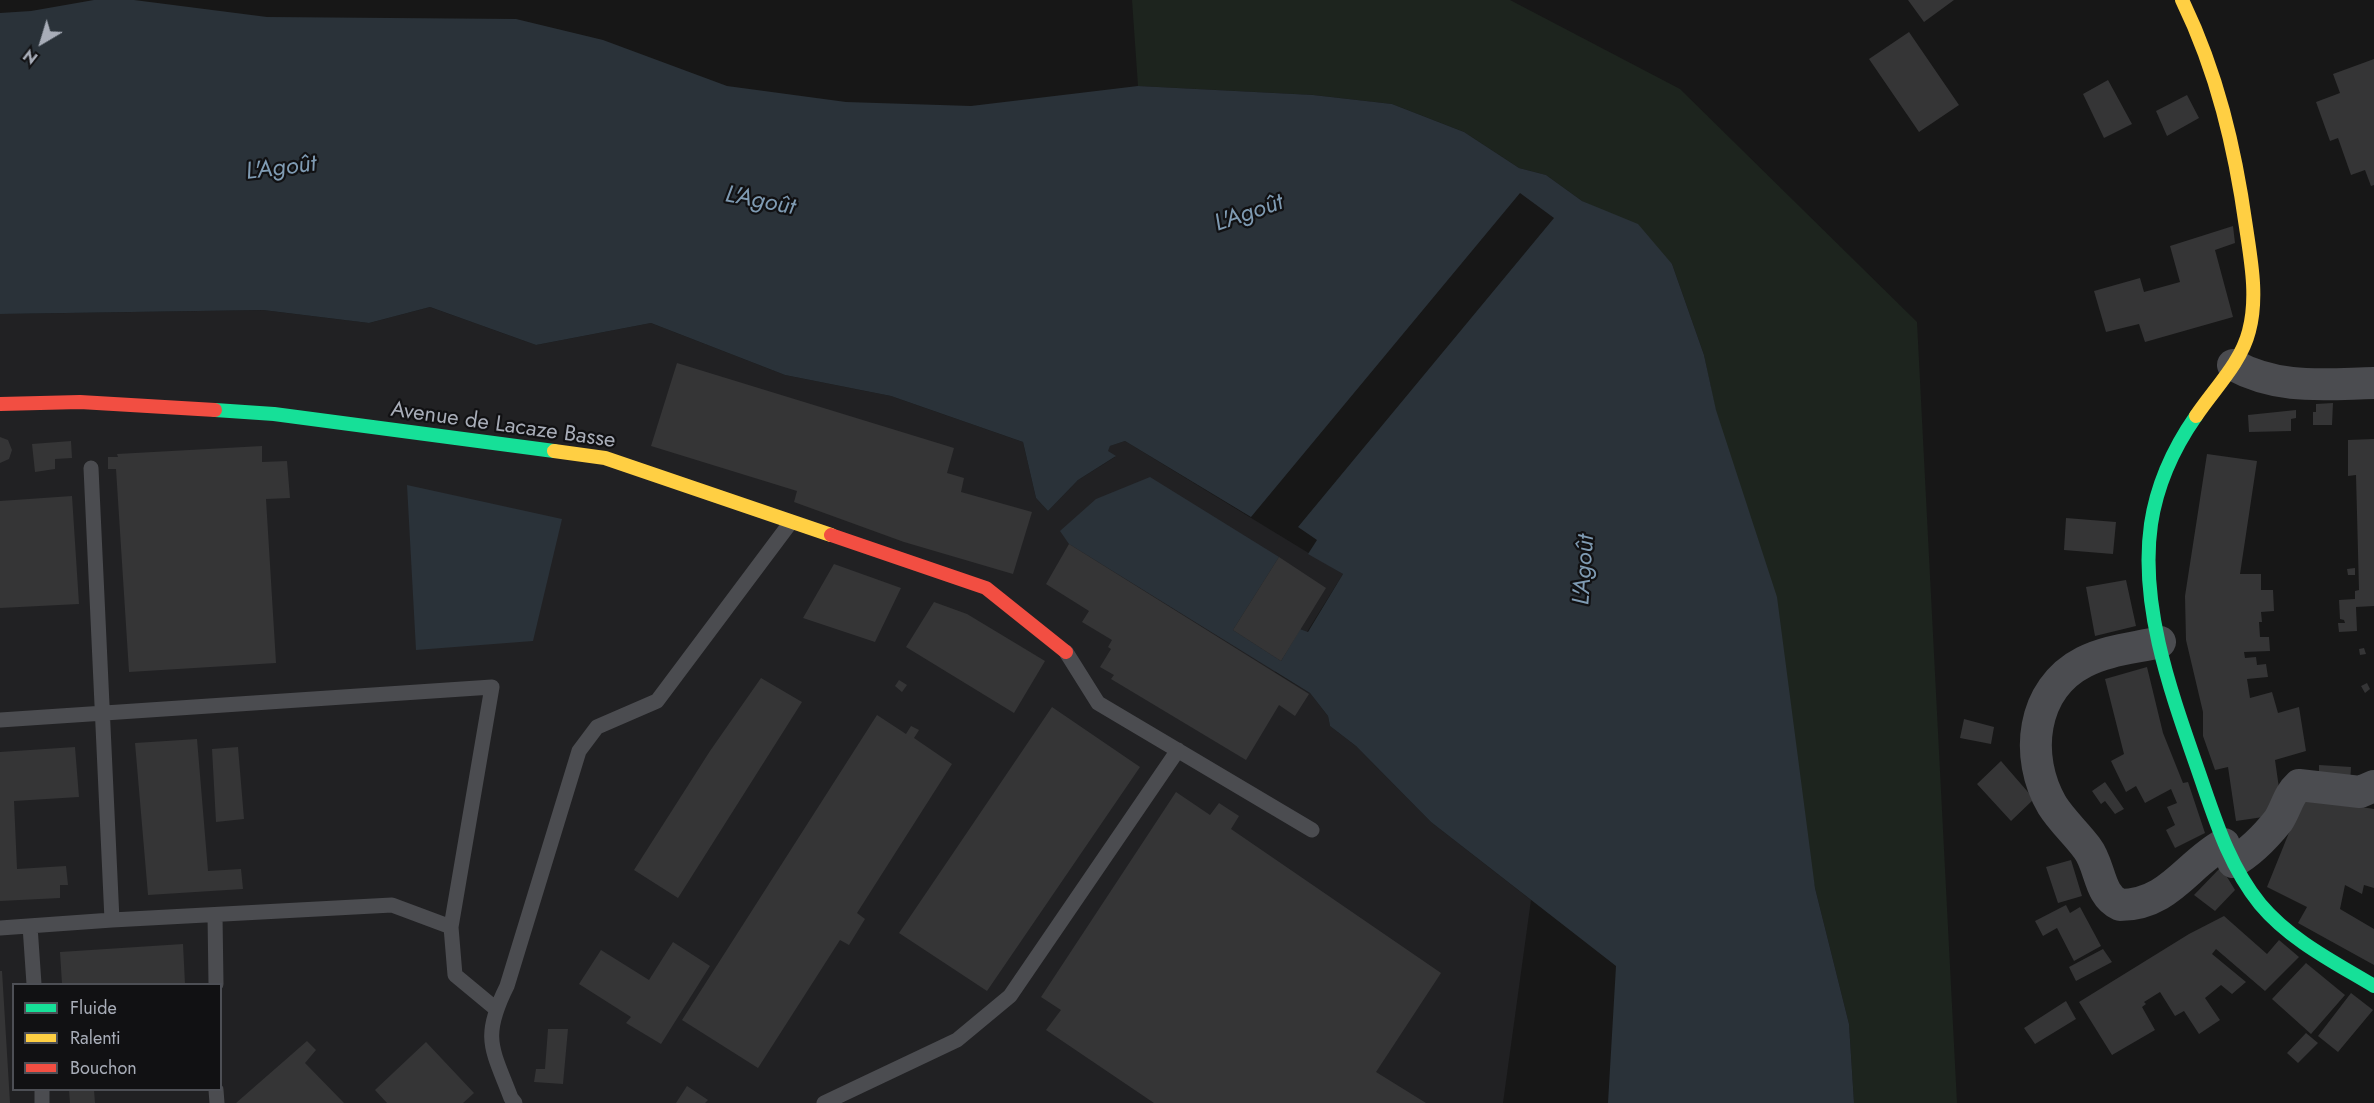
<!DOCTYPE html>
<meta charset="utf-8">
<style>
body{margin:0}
#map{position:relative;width:2374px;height:1103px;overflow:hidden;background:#171717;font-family:Jost,sans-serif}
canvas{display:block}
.legend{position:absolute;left:12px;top:983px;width:210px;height:108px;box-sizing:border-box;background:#111113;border:2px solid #4d4f55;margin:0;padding:8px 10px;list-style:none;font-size:18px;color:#a8adb8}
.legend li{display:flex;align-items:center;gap:12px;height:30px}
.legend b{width:30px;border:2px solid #4d4f55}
.north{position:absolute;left:12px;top:12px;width:60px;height:60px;-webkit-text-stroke:4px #111113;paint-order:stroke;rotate:218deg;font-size:16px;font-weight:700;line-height:24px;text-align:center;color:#a8adb8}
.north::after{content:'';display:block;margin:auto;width:21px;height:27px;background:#a8adb8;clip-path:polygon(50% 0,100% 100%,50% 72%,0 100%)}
</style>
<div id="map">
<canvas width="2374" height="1103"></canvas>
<ul class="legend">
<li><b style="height:8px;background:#16e098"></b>Fluide</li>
<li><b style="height:8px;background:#ffcf43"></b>Ralenti</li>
<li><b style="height:8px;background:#f24e42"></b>Bouchon</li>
</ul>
<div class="north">N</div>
</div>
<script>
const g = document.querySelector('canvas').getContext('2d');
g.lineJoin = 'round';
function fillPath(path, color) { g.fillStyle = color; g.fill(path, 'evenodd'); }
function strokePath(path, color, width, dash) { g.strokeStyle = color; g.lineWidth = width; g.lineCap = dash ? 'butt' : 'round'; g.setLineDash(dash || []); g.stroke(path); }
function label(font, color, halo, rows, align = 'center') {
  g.font = font + ' Jost,sans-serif'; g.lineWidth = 4.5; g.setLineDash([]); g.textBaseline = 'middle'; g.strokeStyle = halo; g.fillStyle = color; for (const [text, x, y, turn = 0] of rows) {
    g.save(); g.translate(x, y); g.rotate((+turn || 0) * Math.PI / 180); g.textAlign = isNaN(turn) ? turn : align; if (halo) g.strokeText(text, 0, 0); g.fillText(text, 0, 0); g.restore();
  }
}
const built = new Path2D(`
 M430,307L536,345L651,323L785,375L891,396L1023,442L1036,498L1048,511L1078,480L1115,457L1107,451L1110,446L1125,441L1343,574L1307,632L1300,629L1275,672L1310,693L1328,716L1330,726L1356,746L1431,822L1531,900L1503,1103H0V314L263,310L369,323ZM14,984H220V1090H14Z`);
const green = new Path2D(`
 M1132,0H1510L1680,89L1917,322L1957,1103H1854L1849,1024L1815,888L1704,355L1672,264L1609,214L1582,201L1546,175L1519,168L1464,132L1392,104L1313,95L1138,86Z`);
const water = new Path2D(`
 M94,0H134L267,17L516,19L603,40L727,86L846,102L971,106L1138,86L1313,95L1392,104L1464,132L1519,168L1546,175L1582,201L1638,224L1672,264L1704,355L1716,410L1777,597L1815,888L1849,1024L1854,1103H1608L1616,966L1431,822L1356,746L1330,726L1328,716L1310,693L1069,544L1060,531L1096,499L1150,477L1279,557L1233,630L1281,661L1300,629L1308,632L1343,574L1308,554L1317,540L1298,527L1554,218L1520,193L1251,517L1125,441L1110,446L1108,451L1116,456L1078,480L1048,511L1036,498L1023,442L891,396L785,375L651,323L536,345L430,307L369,323L263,310L0,314V13L31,11Z
 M407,485L562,519L533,641L416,650Z`);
const building = new Path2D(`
 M1908,0H1954L1924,22Z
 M1909,32L1959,105L1919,132L1869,59Z
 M2374,59V185L2371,186L2365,170L2351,175L2338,138L2330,141L2316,102L2340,93L2333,74Z
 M2108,80L2132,124L2104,138L2083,94Z
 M2187,95L2199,118L2167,136L2156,111Z
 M2233,226L2235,243L2215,250L2233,317L2145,342L2139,324L2106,332L2094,291L2140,278L2144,292L2180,282L2170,246Z
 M677,363L954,448L947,473L964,478L961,492L1032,512L1013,574L904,542L794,502L797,491L651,446Z
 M2333,403L2332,425H2313V412H2316V404Z
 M2296,410V418L2291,419V431L2249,432L2248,415Z
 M0,437L8,440L12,450L9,459L0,463Z
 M2374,439V606L2356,607L2357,631L2339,632L2338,623H2345L2344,620L2340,619L2339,600L2355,599V591L2359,590L2356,475L2348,476V440Z
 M71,441L72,458L55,459V469L35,472L32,444Z
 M262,446V462L287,461L290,498L266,499L276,663L129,672L116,469H108V457H118L117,454Z
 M2207,454L2257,461L2240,574H2261V590H2273L2274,611L2261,612L2262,622H2259L2260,637H2269L2270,651L2244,652L2245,658L2256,657L2257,665L2266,664L2268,677L2247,679L2250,698L2272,692L2278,713L2299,707L2306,751L2275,760L2280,795L2270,816L2236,821L2228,767L2215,770L2203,736V712L2186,640L2185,596Z
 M72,496L79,604L0,608V501Z
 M2066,518L2116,522L2113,554L2064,550Z
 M1069,544L1309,694L1295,716L1279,705L1246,760L1111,679L1114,675L1100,667L1111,649L1108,647L1112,640L1082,622L1089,611L1046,584Z
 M1279,557L1326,588L1281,661L1233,630Z
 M834,564L901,588L875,642L803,618Z
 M2355,568V575H2348L2347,569Z
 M2126,580L2136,626L2095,636L2086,587Z
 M934,602L967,614L1045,661L1014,713L906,647Z
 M2364,648L2366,654L2360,655L2359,649Z
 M2147,667L2163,733L2183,783L2188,782L2205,833L2175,848L2166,830L2175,825L2167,807L2177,803L2171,789L2145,803L2136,786L2126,792L2111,761L2124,754L2105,679Z
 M761,678L802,702L678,898L634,870L710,751Z
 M899,680L907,685L902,692L895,686Z
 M2367,683L2370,689L2365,693L2361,686Z
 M1052,707L1140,767L987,991L899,933Z
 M877,715L906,734L911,726L919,730L914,738L952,764L857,913L865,919L849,945L840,940L758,1068L682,1020Z
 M1964,719L1994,727L1991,744L1960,738Z
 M197,739L208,871L241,869L243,889L148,895L135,743Z
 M75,747L79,797L14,801L17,869L66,866L68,885H60V898L0,901V752Z
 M238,747L244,819L216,822L212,749Z
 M2001,761L2034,799L2011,821L1977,784Z
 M2319,765L2351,767L2350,784L2319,781Z
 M2105,782L2124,809L2115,814L2105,801L2101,804L2092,791Z
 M1176,792L1210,815L1219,803L1239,816L1231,829L1441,973L1376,1072L1426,1103H1154L1046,1030L1061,1010L1041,997Z
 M2303,798L2374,809V888L2364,885L2362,894L2345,885L2340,909L2374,929V965L2298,923L2307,907L2267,887Z
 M2071,860L2082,896L2058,903L2046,867Z
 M2221,867L2235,890L2215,911L2194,895Z
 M2066,905L2070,913L2080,907L2101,946L2074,961L2057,928L2043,936L2035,921Z
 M2224,916L2267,954L2279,940L2299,957L2265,991L2216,949L2212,954L2246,982L2232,994L2221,985L2205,998L2220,1020L2199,1034L2184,1011L2175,1016L2160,992L2144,1002L2146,1004L2142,1007L2155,1030L2112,1055L2079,1002L2189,934Z
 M673,942L710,966L661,1044L626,1023L631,1017L579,984L601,950L649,980Z
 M183,944L185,984H62L60,952Z
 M2103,949L2112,962L2076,981L2069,967Z
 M2306,963L2345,995L2311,1034L2272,999Z
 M0,971H2L10,1103H0Z
 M2351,993L2373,1010L2338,1052L2318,1036Z
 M2066,1001L2076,1019L2035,1044L2024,1028Z
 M548,1029H568L563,1084L534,1082L536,1069H545Z
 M2306,1033L2318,1043L2298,1063L2287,1053Z
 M307,1041L316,1050L305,1063L344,1103H236Z
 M426,1042L474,1093L463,1103H387L375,1090Z
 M687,1086L708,1100L705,1103H676Z
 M69,1090H94L95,1103H70Z`);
const lane = new Path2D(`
 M1066,652L1098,703L1312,830
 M0,720L492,687L451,927L455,975L496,1009
 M215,915L216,984
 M112,920L392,905L451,927
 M30,926L34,984
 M0,928L112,920L91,468
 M42,1090V1103
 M216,1090L217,1103
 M515,1103L511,1098C492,1048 481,1038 507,986L579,751L597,727L657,701L791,522
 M824,1103L957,1040L1010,996L1178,750`);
const street = new Path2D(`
 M2233,365C2279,390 2323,384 2374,383
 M2160,642C2135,648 2107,650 2084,662C2031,689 2024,757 2052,805C2062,821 2076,833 2087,848C2101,866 2098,895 2120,905C2169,905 2187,864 2224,844
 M2233,862C2249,853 2266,836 2278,821C2286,809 2288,795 2299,785L2360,792L2374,786`);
const fast = new Path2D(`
 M215,410L274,414L554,451
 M2196,416C2173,449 2157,484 2151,524C2139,607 2172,695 2199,773C2215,819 2229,866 2260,904C2290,940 2334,962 2374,986`);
const slow = new Path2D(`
 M2182,0C2217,72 2235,148 2246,227C2251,261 2258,297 2249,331C2241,363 2214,389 2196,416
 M554,451L605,458L831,535`);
const jam = new Path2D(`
 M0,404L80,402L215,410
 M831,535L986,588L1066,652`);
const streetNames = [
 ["Avenue de Lacaze Basse",503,426,8]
];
const waterNames = [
 ["L'Agoût",281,169,-7],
 ["L'Agoût",760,202,11],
 ["L'Agoût",1249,214,-19],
 ["L'Agoût",1585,570,-86]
];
fillPath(built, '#212123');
fillPath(green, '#1d241e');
fillPath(water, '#2a3239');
fillPath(building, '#353536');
strokePath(lane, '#4b4c50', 15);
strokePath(street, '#4b4c50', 32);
strokePath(fast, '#16e098', 14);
strokePath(slow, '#ffcf43', 14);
strokePath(jam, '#f24e42', 14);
label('22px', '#a8adb8', '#111113', streetNames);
label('italic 24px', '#7f9bb3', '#111113', waterNames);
</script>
